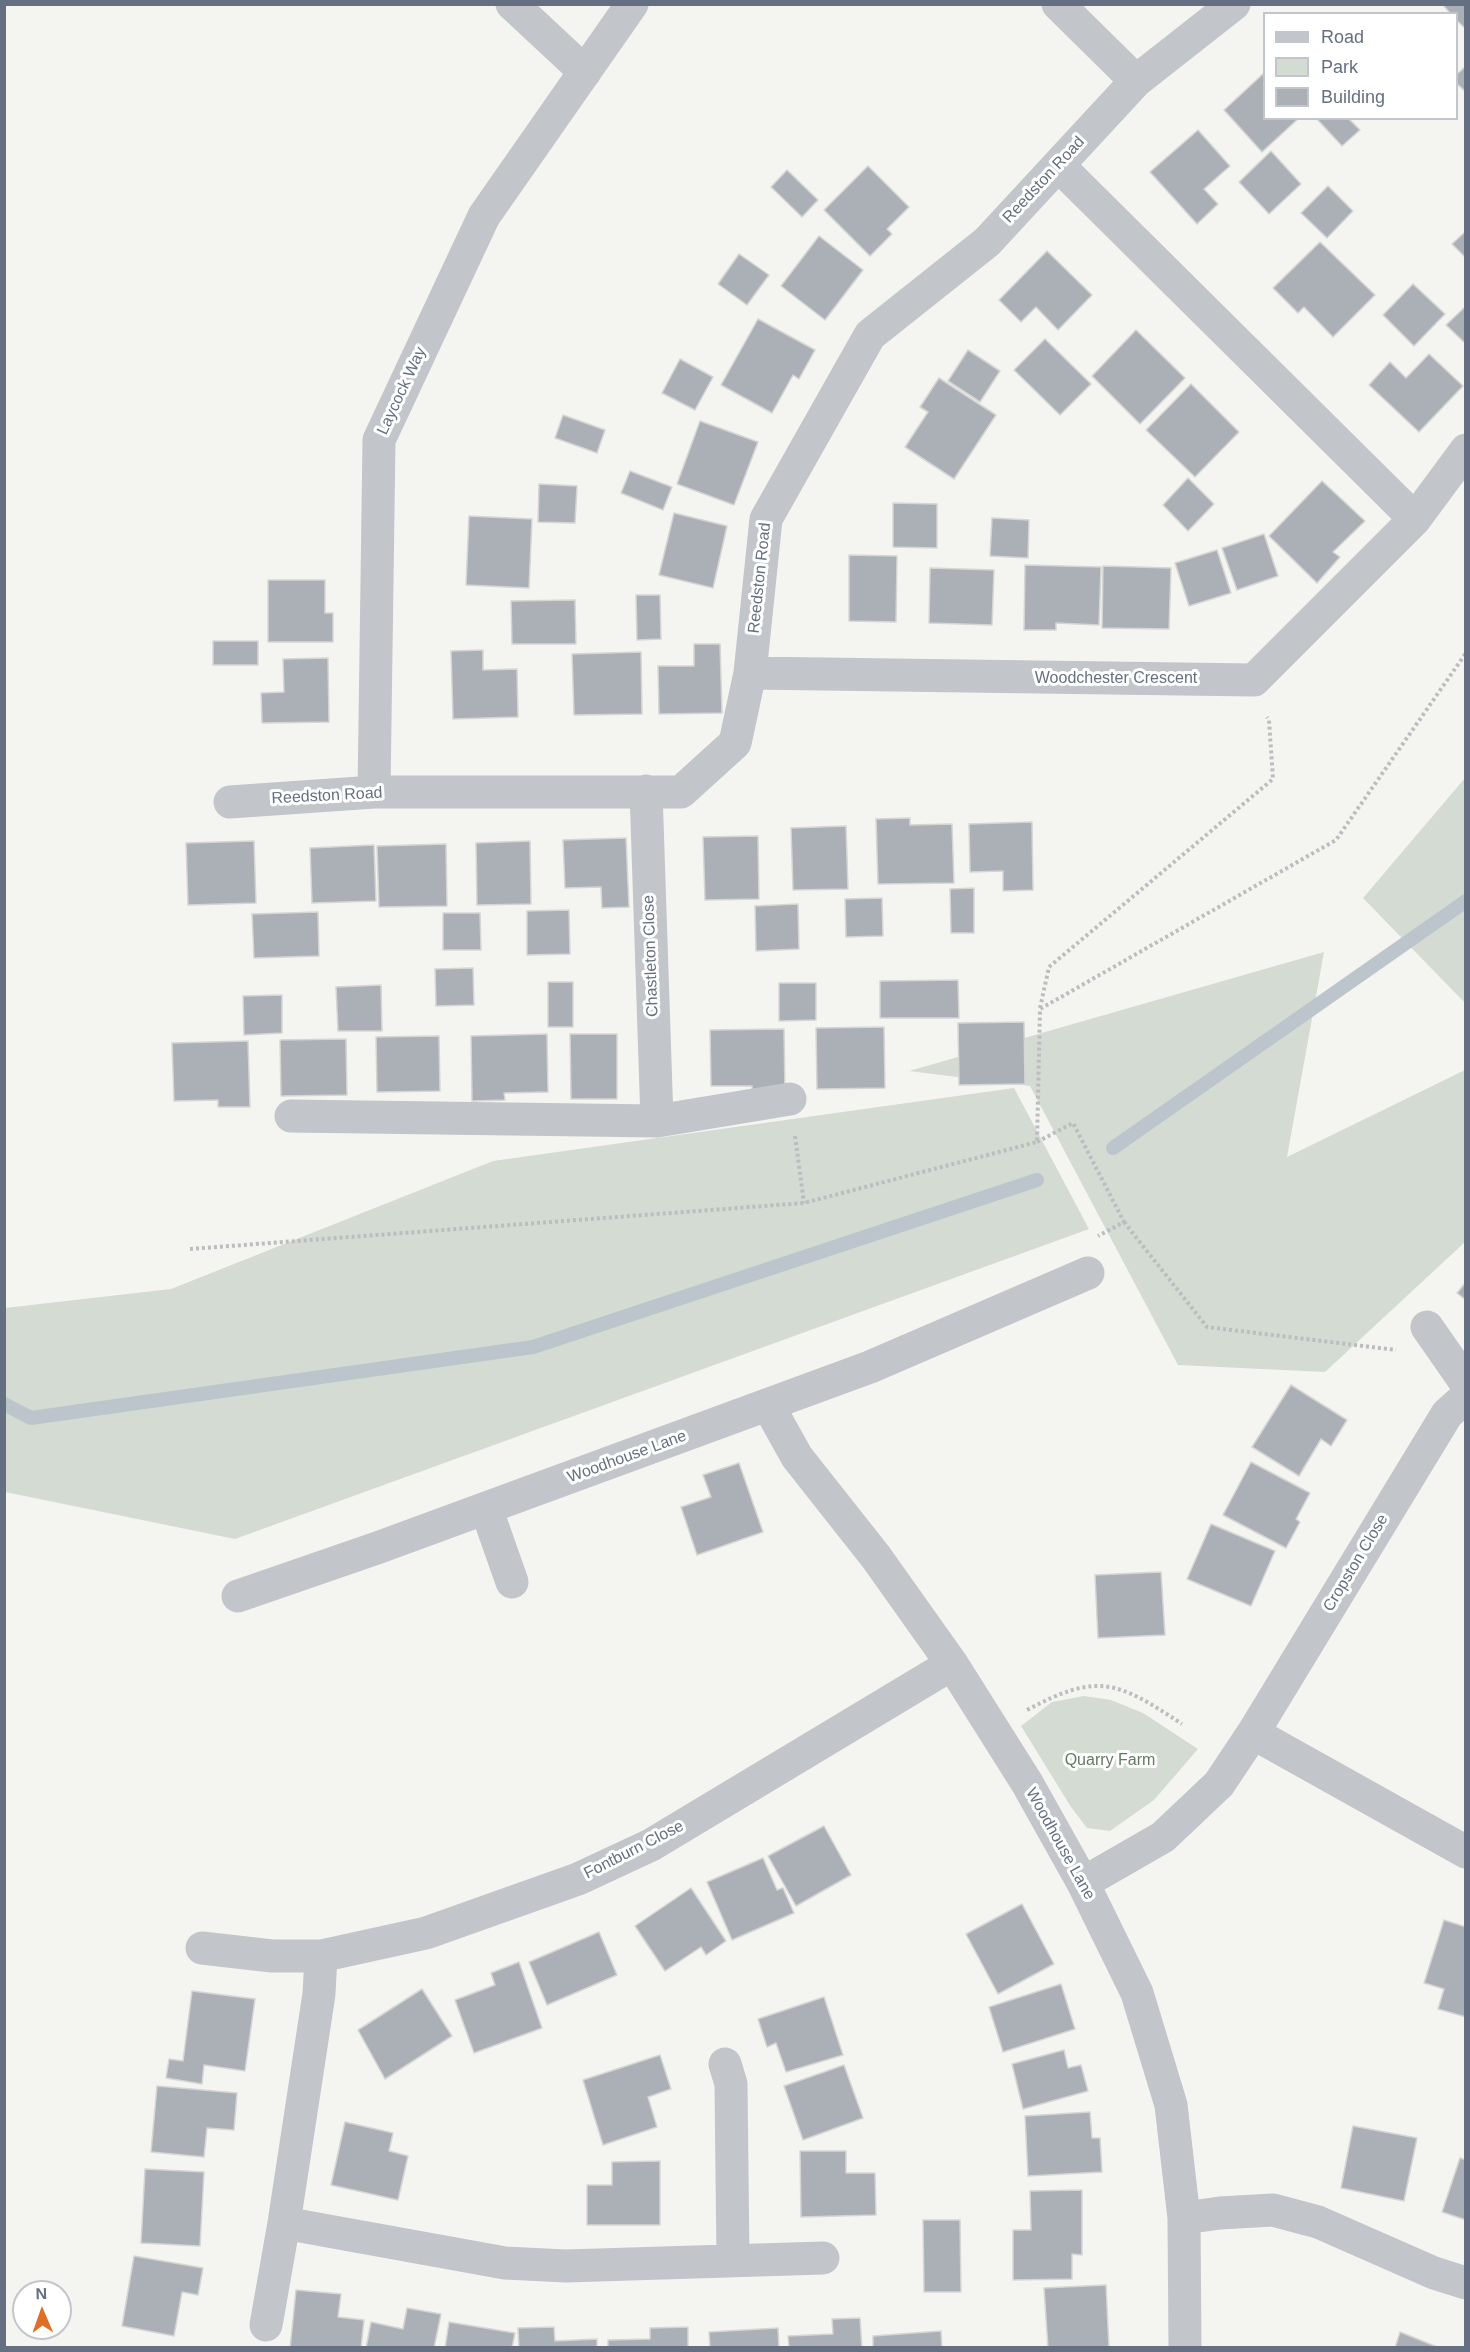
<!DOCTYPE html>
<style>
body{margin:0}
#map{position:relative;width:1470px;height:2352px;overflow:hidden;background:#f4f5f1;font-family:Helvetica,sans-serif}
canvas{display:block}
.frame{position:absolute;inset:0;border:6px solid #647081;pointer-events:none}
.legend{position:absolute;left:1263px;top:12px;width:195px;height:108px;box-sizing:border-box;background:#fff;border:2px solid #c1c6cd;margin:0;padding:8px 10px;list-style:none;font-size:18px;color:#647081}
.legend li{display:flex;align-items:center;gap:12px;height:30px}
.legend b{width:30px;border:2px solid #c1c6cd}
.north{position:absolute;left:12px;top:2280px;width:60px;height:60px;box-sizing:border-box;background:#fff;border:2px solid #c1c6cd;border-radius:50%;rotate:358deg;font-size:16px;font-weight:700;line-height:24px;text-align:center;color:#647081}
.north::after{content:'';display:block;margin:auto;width:21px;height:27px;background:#df6f27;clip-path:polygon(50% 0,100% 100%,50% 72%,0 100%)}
</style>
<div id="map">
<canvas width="1470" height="2352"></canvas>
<div class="frame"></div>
<ul class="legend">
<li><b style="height:8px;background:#c2c5c9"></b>Road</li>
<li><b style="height:16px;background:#d4dbd2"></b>Park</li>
<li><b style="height:16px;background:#abb0b6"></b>Building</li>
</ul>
<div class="north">N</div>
</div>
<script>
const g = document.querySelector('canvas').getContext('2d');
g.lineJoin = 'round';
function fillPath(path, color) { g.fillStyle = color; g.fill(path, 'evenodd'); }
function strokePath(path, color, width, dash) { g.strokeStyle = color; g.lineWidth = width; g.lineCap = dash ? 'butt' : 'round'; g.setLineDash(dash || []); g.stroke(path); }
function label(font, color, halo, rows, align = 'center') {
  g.font = font + ' Helvetica,sans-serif'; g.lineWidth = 6; g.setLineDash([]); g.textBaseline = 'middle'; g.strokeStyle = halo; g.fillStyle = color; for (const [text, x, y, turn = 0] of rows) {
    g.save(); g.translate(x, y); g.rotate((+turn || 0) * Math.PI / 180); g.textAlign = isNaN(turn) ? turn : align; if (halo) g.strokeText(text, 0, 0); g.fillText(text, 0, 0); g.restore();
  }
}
const green = new Path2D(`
 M1465,778V1003L1363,898Z
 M1324,952L1287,1157L1465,1070V1242L1325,1372L1178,1365L1030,1086L909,1071Z
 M1014,1088L1089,1229L235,1539L5,1492V1308L171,1289L493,1161Z
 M1084,1696L1111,1700L1143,1713L1198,1749L1154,1800L1110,1831L1087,1828L1071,1807L1021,1726L1052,1702Z`);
const stream = new Path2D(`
 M1113,1148L1466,901
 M4,1404L31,1418L533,1347L1037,1180`);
const building = new Path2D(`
 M1442,4H1466V29L1456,20V14H1451Z
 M1466,66V92L1456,83V75Z
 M1264,73V118H1299L1262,152L1224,110Z
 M1316,118H1348L1360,130L1342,146Z
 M1198,130L1230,166L1204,189L1218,204L1197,224L1150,172Z
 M1271,151L1301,184L1269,214L1239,182Z
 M868,166L909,207L887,229L892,234L870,256L824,210Z
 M787,170L818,200L802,217L771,187Z
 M1328,186L1353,211L1327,238L1301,213Z
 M1466,231V258L1452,244Z
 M819,236L863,270L825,320L781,286Z
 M1320,242L1375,295L1333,337L1304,307L1298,313L1273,288Z
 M1047,251L1092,295L1058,330L1036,307L1021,322L999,300Z
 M739,254L769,275L747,305L718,284Z
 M1413,284L1445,314L1414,346L1383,315Z
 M1466,306V344L1446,325Z
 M758,319L815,350L799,379L793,375L772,413L721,385Z
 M1136,330L1185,378L1140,424L1092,376Z
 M1045,339L1091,384L1060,415L1014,370Z
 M968,350L1000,371L980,402L948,381Z
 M1429,354L1463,386L1419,432L1369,385L1390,362L1406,378Z
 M680,359L713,377L695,410L662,393Z
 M939,378L996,415L954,479L905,447L928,412L920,407Z
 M1191,384L1239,432L1195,477L1146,430Z
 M563,415L605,430L597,453L555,438Z
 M700,421L758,442L734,505L677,484Z
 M630,471L672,487L663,510L621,493Z
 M1188,478L1214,504L1188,531L1163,505Z
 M1322,481L1365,521L1333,552L1340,557L1317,583L1269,536Z
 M539,484L577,486L575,523L538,522Z
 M893,503L937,504V548L893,547Z
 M674,513L727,526L713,588L659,575Z
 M469,516L532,519L529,588L466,585Z
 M992,518L1029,520L1028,558L990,556Z
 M1264,534L1278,576L1237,590L1222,548Z
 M1217,550L1231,593L1189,606L1175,563Z
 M849,555L897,556L896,622L849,621Z
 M1025,565L1101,567L1099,625L1056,623V630H1024Z
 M1103,566L1171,568L1169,629L1102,628Z
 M930,568L994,570L992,625L929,623Z
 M268,580H325V613H333V642H268Z
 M636,595H660L661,639L637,640Z
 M575,600L576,644H512L511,601Z
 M213,641H258V665H213Z
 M694,644H720L722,713L659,714L658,666H694Z
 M483,650V670L517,669L518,717L453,719L451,651Z
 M641,652L642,714L574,715L572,654Z
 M328,658L329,722L262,723L261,693L284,692L283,659Z
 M910,818V825L952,824L954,883L878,884L876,819Z
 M1032,822L1033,890L1003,891V871L970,872L969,824Z
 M846,826L848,889L793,890L791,828Z
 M758,836L759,899L705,900L703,837Z
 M626,838L629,907L602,908L601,887L565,888L563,840Z
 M254,841L256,903L188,905L186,843Z
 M530,841L531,904L477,905L476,843Z
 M446,844L447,906L379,907L377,846Z
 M374,845L376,901L312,903L310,848Z
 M974,888V933H951L950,889Z
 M882,898L883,936L846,937L845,899Z
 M798,904L799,949L756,951L755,906Z
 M569,910L570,954L527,955V911Z
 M318,912L319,956L254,958L252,914Z
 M443,913H480L481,950H443Z
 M473,968L474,1005L436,1006L435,969Z
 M958,980L959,1018H880V981Z
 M548,982H573V1027H548Z
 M779,983H816V1020L779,1021Z
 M381,985L382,1031H338L336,987Z
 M282,995V1033L244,1035L243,996Z
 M1024,1022L1025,1084L959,1085L958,1023Z
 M884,1027L885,1088L817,1089L816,1028Z
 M784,1029L785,1094L752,1096V1086H711L710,1030Z
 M547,1034L548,1092L504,1093L505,1100L472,1101L471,1036Z
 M570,1034H617V1099H571Z
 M439,1036L440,1091L377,1092L376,1037Z
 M346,1039L347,1095L281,1096L280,1040Z
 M248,1041L250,1107H218V1100L174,1101L172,1043Z
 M1466,1282V1300L1457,1293Z
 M1291,1385L1347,1420L1331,1446L1321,1439L1299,1476L1252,1447Z
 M1251,1462L1310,1493L1296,1519L1300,1522L1286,1548L1223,1515Z
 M739,1463L763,1532L697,1555L681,1507L711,1497L703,1475Z
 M1211,1524L1275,1551L1251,1606L1187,1579Z
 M1161,1572L1165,1635L1098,1638L1095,1575Z
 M824,1826L851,1875L796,1906L768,1856Z
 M763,1858L777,1890L783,1888L794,1913L732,1940L707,1882Z
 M691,1888L726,1941L706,1955L701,1947L665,1971L635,1926Z
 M1022,1904L1054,1964L998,1994L966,1934Z
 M1444,1920L1466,1927V2017L1438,2009L1444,1989L1424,1983Z
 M599,1932L617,1975L547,2005L529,1962Z
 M519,1962L542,2028L474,2053L455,2000L495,1985L491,1973Z
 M1061,1984L1075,2029L1003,2052L989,2007Z
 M422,1989L452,2036L385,2079L358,2030Z
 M192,1991L255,1999L245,2071L204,2065L202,2084L166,2078L169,2059L183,2061Z
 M824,1997L843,2055L786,2072L776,2043L767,2047L758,2019Z
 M1064,2050L1068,2068L1081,2065L1088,2091L1023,2109L1012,2064Z
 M660,2055L671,2089L648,2097L657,2127L603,2145L583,2080Z
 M844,2065L863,2118L803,2140L784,2086Z
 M157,2086L237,2093L234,2130L207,2128L204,2157L151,2152Z
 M1090,2112L1092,2138H1100L1102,2172L1028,2176L1025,2116Z
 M345,2122L393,2133L389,2151L408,2156L398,2200L331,2185Z
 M1353,2126L1417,2138L1404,2201L1341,2188Z
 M800,2151H846V2173H875L876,2215L801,2217Z
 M1460,2158L1466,2160V2220L1442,2212Z
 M660,2161V2225H587V2185H612V2162Z
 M145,2169L204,2172L200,2246L141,2243Z
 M1082,2190V2255L1072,2254V2279L1013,2280V2230H1031L1030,2191Z
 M923,2220H960L961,2292H924Z
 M134,2256L203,2268L198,2295L182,2292L174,2336L122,2326Z
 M1106,2285L1109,2348H1048L1044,2288Z
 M296,2290L341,2294L338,2317L364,2320L361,2348H290Z
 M407,2308L441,2314L434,2348H366L371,2322L403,2329Z
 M860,2318L862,2348H789L788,2336L833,2334L832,2319Z
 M449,2322L515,2333L512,2348H445Z
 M554,2327L555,2341L597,2339V2348H519L518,2328Z
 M688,2327V2348H608V2340L650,2339V2328Z
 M778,2328L779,2348H710L709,2332Z
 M941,2331L942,2348H873V2336Z
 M1400,2332L1440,2348H1395Z`);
const path = new Path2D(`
 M1040,1008L1049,967L1273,779L1269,720L1267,717
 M795,1136L804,1203
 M1037,1142L1073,1123L1124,1222L1098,1236
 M1124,1222L1207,1327L1396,1350
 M190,1249L804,1203L1037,1142L1040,1009L1336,840L1466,653
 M1027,1710C1098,1672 1117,1681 1182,1724`);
const minor = new Path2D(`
 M512,4L585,72
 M1058,4L1136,81
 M1058,165L1415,519
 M750,673L1254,680L1415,519L1466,450
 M646,791L657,1121
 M374,792L379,440L484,216L632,4
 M230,802L374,792H681L735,743L750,673L766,519L870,335L987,242L1136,81L1234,4
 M291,1116L657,1121L790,1099
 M1427,1327L1466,1383
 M768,1405L797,1457L876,1557L952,1664L1027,1783L1083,1883L1137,1993L1171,2105L1184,2218L1185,2348
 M486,1508L512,1582
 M238,1596L377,1548L870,1367L1088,1273
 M1253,1733L1466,1852
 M1083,1883L1163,1837L1219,1784L1253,1733L1447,1414L1466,1397
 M202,1948L272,1956H321L426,1933L578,1879L651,1845L952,1664
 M725,2064L731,2084L733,2260
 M1184,2218L1220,2213L1273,2210L1318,2222L1434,2273L1466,2283
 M284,2223L505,2263L566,2266L823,2258
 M266,2325L284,2223L319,1994L321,1956`);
const streetNames = [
 ["Reedston Road",1044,180,-47],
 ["Laycock Way",402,391,-65],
 ["Reedston Road",760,578,-84],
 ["Woodchester Crescent",1116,679],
 ["Reedston Road",327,796,-3],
 ["Chastleton Close",651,956,-92],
 ["Woodhouse Lane",627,1457,-20],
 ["Cropston Close",1356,1563,-59],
 ["Woodhouse Lane",1060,1844,61],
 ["Fontburn Close",634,1850,-27]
];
const parkNames = [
 ["Quarry Farm",1110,1761]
];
fillPath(green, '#d4dbd2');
strokePath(stream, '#bdc5cc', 14);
fillPath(building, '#abb0b6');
strokePath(building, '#d5d6d4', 1.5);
strokePath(path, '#bcbdc0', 4, [3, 3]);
strokePath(minor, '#c2c5c9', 33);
label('16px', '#647081', '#fff', streetNames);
label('16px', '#647963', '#fff', parkNames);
</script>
